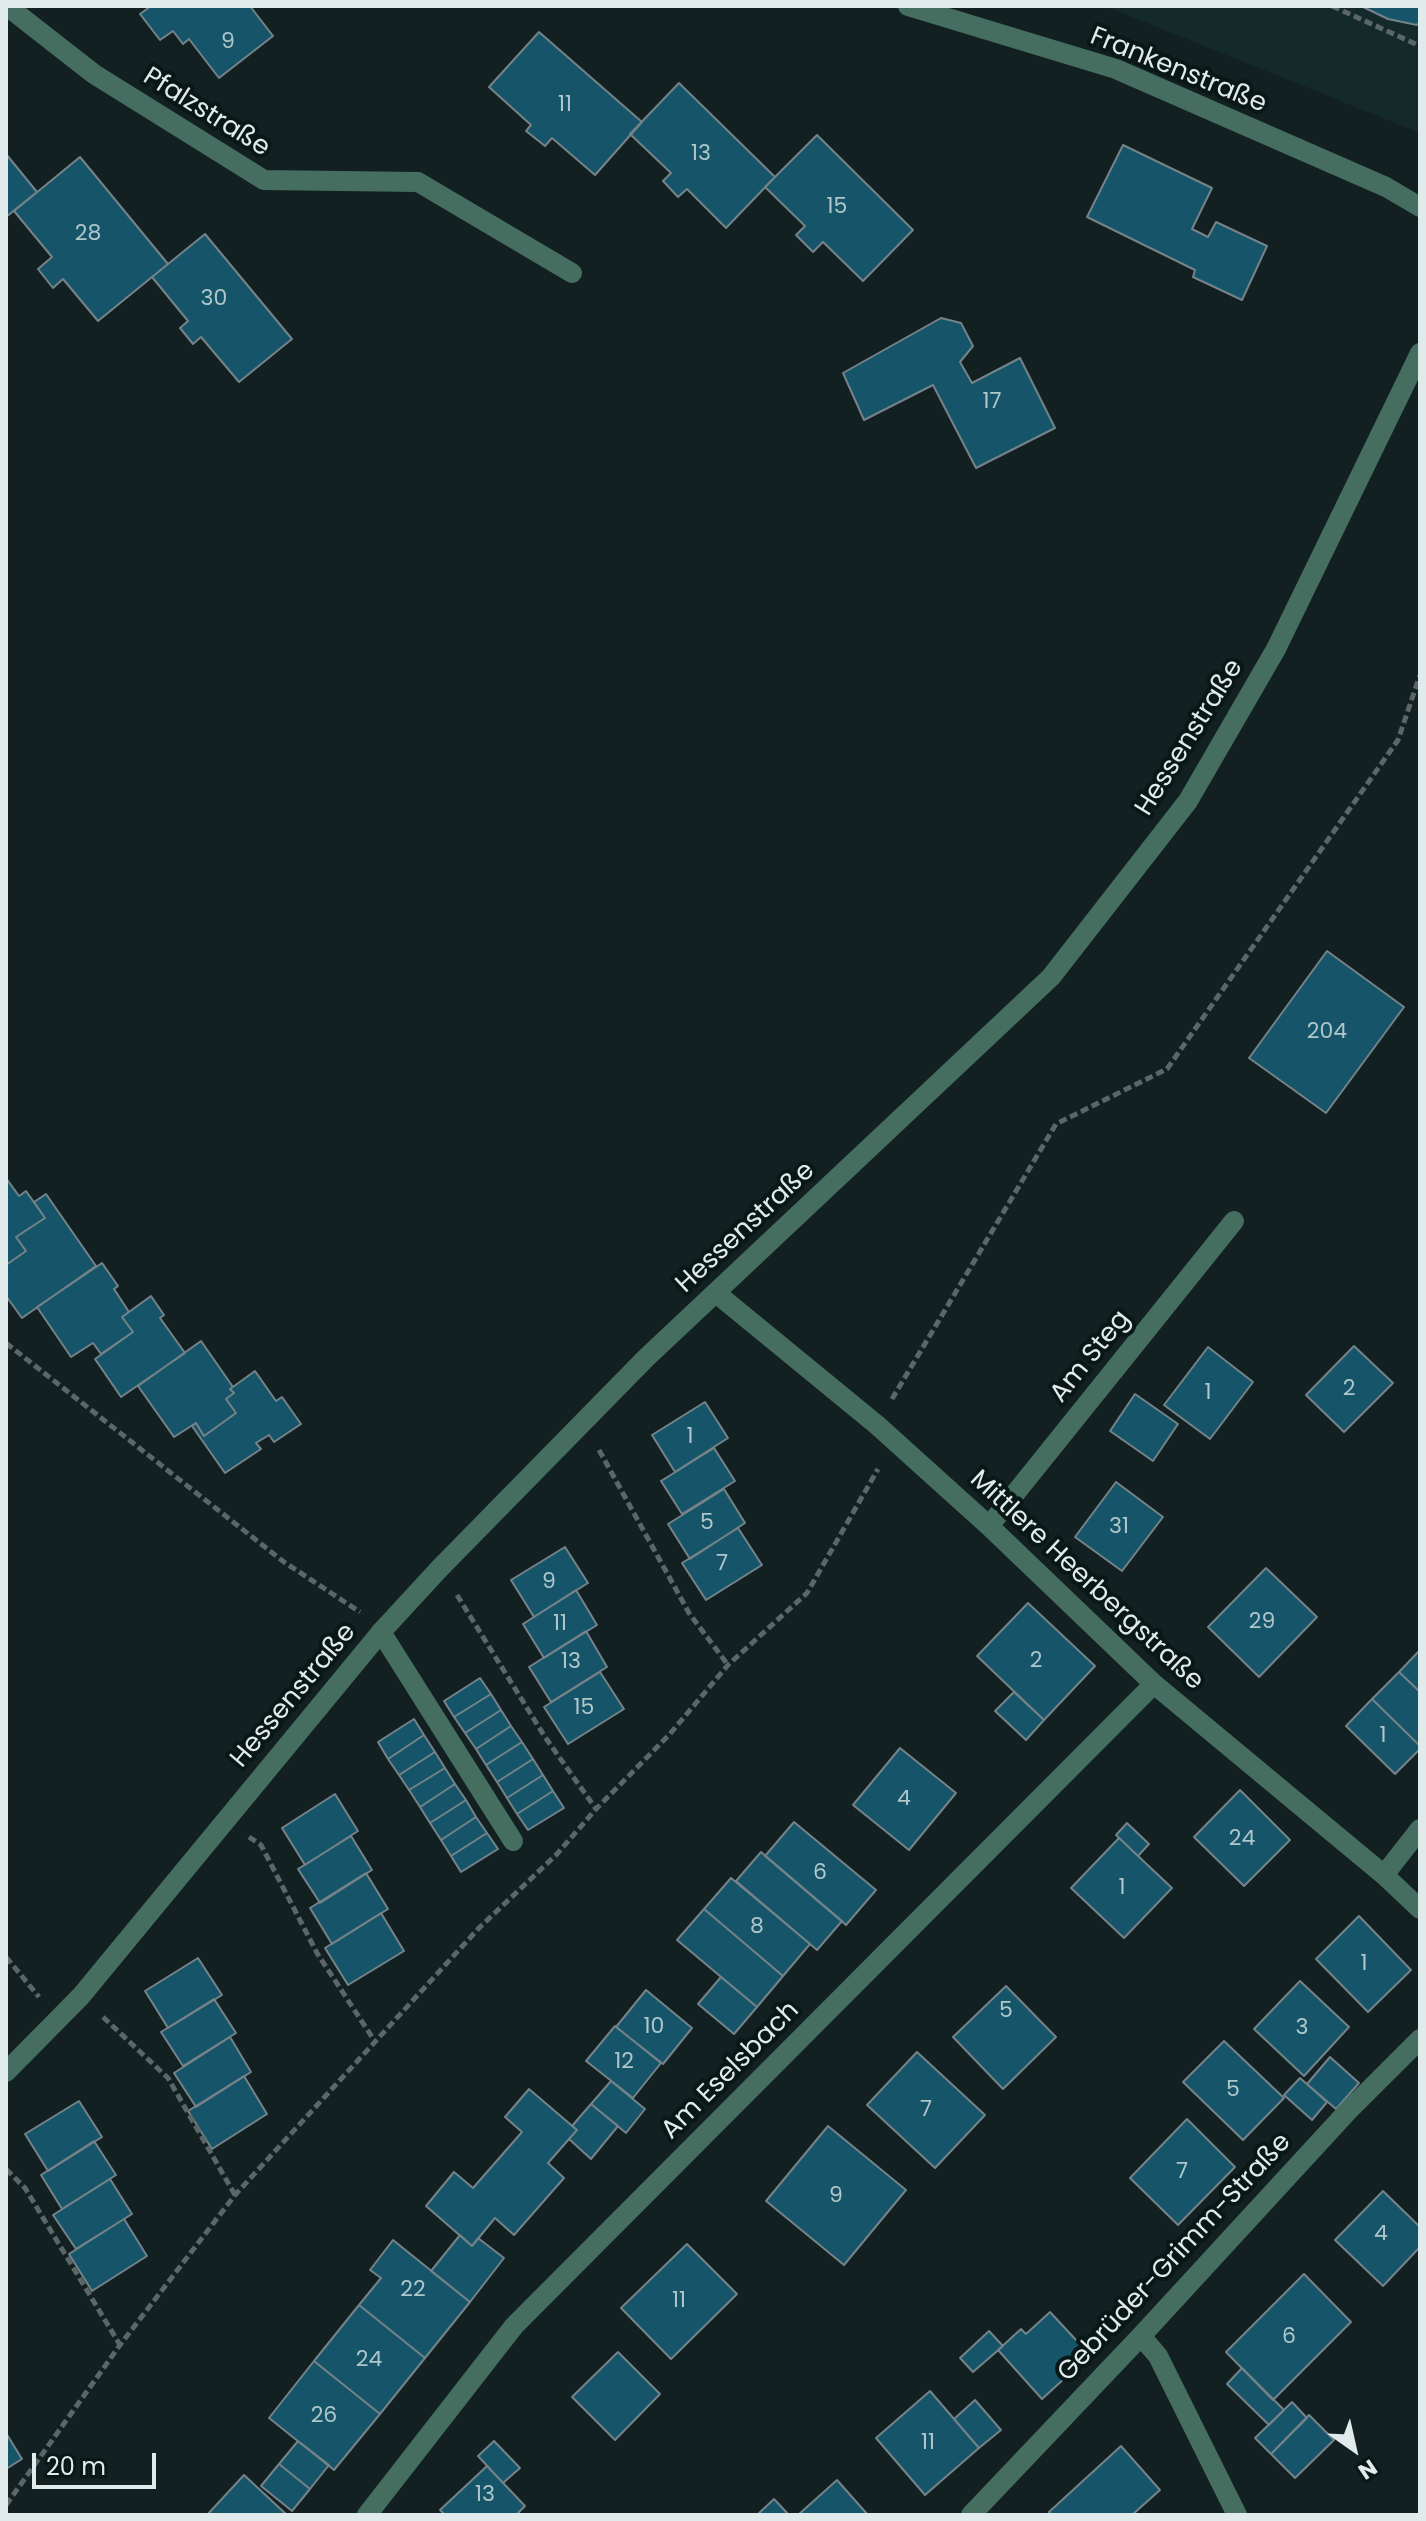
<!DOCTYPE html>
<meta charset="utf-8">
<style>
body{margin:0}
#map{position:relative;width:1426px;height:2521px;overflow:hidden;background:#132021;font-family:Poppins,sans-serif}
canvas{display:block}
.frame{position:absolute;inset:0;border:8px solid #e2ebeb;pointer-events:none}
.north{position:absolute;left:1314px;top:2409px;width:80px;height:80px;-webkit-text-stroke:6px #0a1717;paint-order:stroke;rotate:146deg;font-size:22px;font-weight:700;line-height:32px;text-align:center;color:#e2ebeb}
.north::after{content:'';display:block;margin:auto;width:28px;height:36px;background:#e2ebeb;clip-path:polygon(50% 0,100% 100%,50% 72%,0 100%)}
.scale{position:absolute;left:32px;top:2453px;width:124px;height:36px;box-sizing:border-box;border:4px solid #e2ebeb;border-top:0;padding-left:10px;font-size:24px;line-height:28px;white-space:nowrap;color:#e2ebeb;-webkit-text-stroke:6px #0a1717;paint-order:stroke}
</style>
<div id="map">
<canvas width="1426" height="2521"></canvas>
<div class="frame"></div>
<div class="north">N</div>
<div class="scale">20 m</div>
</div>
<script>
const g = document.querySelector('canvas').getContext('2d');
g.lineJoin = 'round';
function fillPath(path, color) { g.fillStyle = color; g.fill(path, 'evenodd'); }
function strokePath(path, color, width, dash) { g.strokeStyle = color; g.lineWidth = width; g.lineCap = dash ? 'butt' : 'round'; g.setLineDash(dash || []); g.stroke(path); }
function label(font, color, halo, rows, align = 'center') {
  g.font = font + ' Poppins,sans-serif'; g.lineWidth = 8; g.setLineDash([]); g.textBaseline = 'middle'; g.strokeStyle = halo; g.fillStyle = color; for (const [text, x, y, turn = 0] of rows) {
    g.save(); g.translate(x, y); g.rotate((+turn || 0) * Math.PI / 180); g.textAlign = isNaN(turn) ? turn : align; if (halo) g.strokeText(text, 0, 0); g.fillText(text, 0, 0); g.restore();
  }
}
const built = new Path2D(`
 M1105,6H1420V133Z`);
const building = new Path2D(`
 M151,6H250L273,36L219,78L189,39L183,44L173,31L160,40L140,14Z
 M1361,6H1420V21L1417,25L1388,19Z
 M539,32L642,122L595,175L552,138L545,146L526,131L531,125L489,87Z
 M679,83L775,177L726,228L687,189L678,197L663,181L671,173L630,134Z
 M817,135L913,230L863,281L823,242L813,252L796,235L805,226L765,187Z
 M1123,145L1212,188L1192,229L1208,237L1216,222L1267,246L1242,300L1193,277L1195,270L1087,217Z
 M6,154L37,192L6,217Z
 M80,157L168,264L98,321L63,279L53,288L38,269L52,257L14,211Z
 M205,234L292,339L239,382L201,337L193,344L180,328L188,321L152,277Z
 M941,318L961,323L973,346L960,362L972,383L1020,358L1055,428L976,468L933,385L864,420L843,373Z
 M1327,951L1404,1007L1326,1113L1249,1058Z
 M6,1178L19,1196L26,1191L45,1218L16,1237L26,1251L6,1265Z
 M46,1194L96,1266L22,1318L6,1296V1265L26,1251L16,1237L45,1218L34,1202Z
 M102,1263L118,1286L114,1289L129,1312L122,1317L133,1332L101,1354L93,1343L71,1357L37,1307Z
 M151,1296L164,1315L160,1318L185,1353L121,1397L95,1359L133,1332L122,1317Z
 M201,1341L233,1387L230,1389L234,1393L226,1399L236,1413L204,1436L196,1423L174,1437L138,1386Z
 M1354,1346L1393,1383L1344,1432L1306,1395Z
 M1208,1347L1253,1382L1210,1439L1164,1405Z
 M255,1371L276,1401L282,1397L301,1424L274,1442L269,1435L256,1443L261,1449L225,1473L192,1426L196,1423L204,1436L236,1413L226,1399L234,1393L230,1389Z
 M1135,1394L1178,1424L1153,1461L1110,1431Z
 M705,1402L728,1438L675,1472L652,1435Z
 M714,1448L735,1481L682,1514L661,1481Z
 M1116,1482L1163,1517L1122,1571L1075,1537Z
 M724,1489L745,1523L690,1559L668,1524Z
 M738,1528L762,1565L706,1600L682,1563Z
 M565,1547L588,1583L534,1617L511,1580Z
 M1266,1568L1317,1617L1259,1677L1208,1627Z
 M576,1590L597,1625L544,1658L523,1624Z
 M1028,1603L1095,1666L1044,1720L977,1656Z
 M586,1631L607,1667L551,1702L529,1667Z
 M1420,1650V1692L1399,1672Z
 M600,1672L624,1709L568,1744L544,1707Z
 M1399,1672L1420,1692V1746L1372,1699Z
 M480,1678L491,1694L454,1717L444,1701Z
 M1014,1692L1044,1720L1026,1740L995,1711Z
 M491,1694L501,1710L465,1733L454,1717Z
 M1372,1699L1420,1746V1749L1395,1774L1346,1726Z
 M501,1710L511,1726L476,1749L465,1733Z
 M414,1719L424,1735L388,1759L378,1742Z
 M511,1726L522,1742L486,1765L476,1749Z
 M424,1735L435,1752L399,1775L388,1759Z
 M522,1742L533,1759L497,1782L486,1765Z
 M900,1748L956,1793L909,1850L853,1805Z
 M435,1752L445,1768L409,1790L399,1775Z
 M533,1759L543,1775L507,1798L497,1782Z
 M445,1768L455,1784L420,1807L409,1790Z
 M543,1775L553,1791L517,1814L507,1798Z
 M455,1784L466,1800L430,1823L420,1807Z
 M1240,1790L1290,1840L1244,1886L1194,1837Z
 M553,1791L564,1808L528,1830L517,1814Z
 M335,1794L358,1831L305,1865L282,1828Z
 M466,1800L476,1817L441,1840L430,1823Z
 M476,1817L487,1833L451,1856L441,1840Z
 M794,1822L876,1890L846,1925L765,1856Z
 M1127,1823L1149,1844L1138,1856L1116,1835Z
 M487,1833L498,1849L461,1872L451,1856Z
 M351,1836L372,1870L320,1903L298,1869Z
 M1119,1838L1172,1888L1124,1938L1071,1888Z
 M761,1852L842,1921L817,1950L736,1881Z
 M366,1873L388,1909L332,1944L310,1908Z
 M731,1878L810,1944L783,1976L704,1909Z
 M704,1909L783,1976L757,2007L677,1940Z
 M381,1913L404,1951L348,1985L325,1948Z
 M1359,1916L1411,1970L1368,2012L1316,1959Z
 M198,1958L222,1995L168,2028L145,1991Z
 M721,1977L757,2007L734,2034L698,2004Z
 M1300,1981L1349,2027L1304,2076L1254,2029Z
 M1006,1986L1056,2037L1003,2089L953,2037Z
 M646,1990L692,2028L663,2064L616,2027Z
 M214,1999L236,2033L183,2066L161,2032Z
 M615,2026L661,2063L633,2098L586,2061Z
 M230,2037L251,2072L196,2107L174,2073Z
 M1224,2041L1284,2098L1243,2140L1183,2082Z
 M917,2052L985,2115L935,2168L867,2105Z
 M1330,2057L1359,2083L1336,2109L1307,2084Z
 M244,2076L267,2114L212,2149L188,2111Z
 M1300,2078L1327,2102L1312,2120L1284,2095Z
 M611,2081L645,2109L626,2133L591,2104Z
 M529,2089L577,2130L548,2163L564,2178L514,2235L495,2218L472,2246L426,2206L454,2172L473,2188L522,2132L505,2117Z
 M79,2101L102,2137L48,2171L25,2134Z
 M591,2104L618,2126L591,2159L569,2139L577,2130L572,2126Z
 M1187,2119L1235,2167L1178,2225L1130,2178Z
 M828,2126L906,2190L844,2265L766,2201Z
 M94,2141L116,2175L62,2209L41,2175Z
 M110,2179L132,2214L76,2249L53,2215Z
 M1383,2191L1420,2227V2247L1383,2286L1335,2240Z
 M124,2219L147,2256L92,2291L69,2254Z
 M460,2235L472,2246L478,2238L504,2258L470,2302L431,2271Z
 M393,2240L470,2302L425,2358L359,2305L381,2278L370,2270Z
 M687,2244L737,2294L671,2359L621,2308Z
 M1304,2274L1351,2322L1273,2400L1226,2352Z
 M359,2305L425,2358L380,2414L314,2361Z
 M1050,2312L1090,2355L1042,2399L998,2350L1021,2329L1026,2334Z
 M989,2331L1003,2346L973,2372L960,2358Z
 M618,2352L660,2394L615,2440L572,2397Z
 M314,2361L380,2414L334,2470L269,2418Z
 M1242,2368L1284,2410L1269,2425L1227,2384Z
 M930,2391L979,2448L925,2495L876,2438Z
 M975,2400L1001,2430L979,2448L954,2419Z
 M1292,2402L1307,2418L1271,2454L1255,2438Z
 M1309,2415L1334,2440L1295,2478L1271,2454Z
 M6,2433L22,2459L6,2469Z
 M298,2441L329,2465L310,2489L279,2464Z
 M494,2441L520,2468L503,2483L478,2456Z
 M1121,2446L1160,2490L1132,2515H1052L1049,2512Z
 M279,2464L310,2489L292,2511L261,2486Z
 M487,2466L525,2506L516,2515H445L440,2510Z
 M244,2475L287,2515H207Z
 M837,2480L868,2515H798Z
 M774,2499L789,2515H757Z`);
const path = new Path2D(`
 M1332,6L1420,46
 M6,1343L284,1562L360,1612
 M892,1399L1056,1124L1167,1069L1398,740L1420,675
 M599,1450L689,1613L728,1665
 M457,1595L545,1737L596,1809
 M249,1837L261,1845L317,1953L376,2043
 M6,1957L39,1997
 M103,2017L168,2078L235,2195
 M6,2169L25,2188L120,2345
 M6,2505L120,2345L235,2195L479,1928L557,1854L596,1809L669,1735L728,1665L807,1593L878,1469`);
const service = new Path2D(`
 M381,1632L513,1841`);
const minor = new Path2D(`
 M7,6L94,74L264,180L418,182L572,273
 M908,6L1116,69L1386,187L1420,207
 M716,1293L877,1425L989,1526L1154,1684L1384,1875L1420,1909
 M989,1526L1234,1221
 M1384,1875L1420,1829
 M1141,2336L1158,2356L1237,2515
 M367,2515L514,2326L1154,1684
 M971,2515L1141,2336L1348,2111L1420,2039`);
const tertiary = new Path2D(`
 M6,2072L81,1996L381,1632L440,1568L646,1358L1051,977L1188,801L1276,649L1420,353`);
const numberNames = [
 ["9",228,42],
 ["11",565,105],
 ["13",701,154],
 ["15",837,207],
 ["28",88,234],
 ["30",214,299],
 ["17",992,402],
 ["204",1327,1032],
 ["2",1349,1389],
 ["1",1208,1393],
 ["1",690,1437],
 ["5",707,1523],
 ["31",1119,1527],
 ["7",722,1564],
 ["9",549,1582],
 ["29",1262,1622],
 ["11",560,1624],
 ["2",1036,1661],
 ["13",571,1662],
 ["15",584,1708],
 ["1",1383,1736],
 ["4",904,1799],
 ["24",1242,1839],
 ["6",820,1873],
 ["1",1122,1888],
 ["8",757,1927],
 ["1",1364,1964],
 ["5",1006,2011],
 ["10",654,2027],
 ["3",1302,2028],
 ["12",624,2062],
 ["5",1233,2090],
 ["7",926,2110],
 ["7",1182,2172],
 ["9",836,2196],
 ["4",1381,2234],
 ["22",413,2290],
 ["11",679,2301],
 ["6",1289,2337],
 ["24",369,2360],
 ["26",324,2416],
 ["11",928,2443],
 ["13",485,2495]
];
const streetNames = [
 ["Frankenstraße",1178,71,22],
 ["Pfalzstraße",206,113,32],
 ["Hessenstraße",1190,738,-58],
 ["Hessenstraße",746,1228,-43],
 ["Am Steg",1091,1357,-51],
 ["Mittlere Heerbergstraße",1086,1581,43],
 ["Hessenstraße",294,1696,-50],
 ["Am Eselsbach",731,2071,-45],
 ["Gebrüder-Grimm-Straße",1175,2258,-47]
];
fillPath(built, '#142a2a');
fillPath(building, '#165569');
strokePath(building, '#758389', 2);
strokePath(path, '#5a6667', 5, [8, 4]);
strokePath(service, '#456e60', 20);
strokePath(minor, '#456e60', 20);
strokePath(tertiary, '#456e60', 20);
label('22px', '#afc6ca', null, numberNames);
label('26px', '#e2ebeb', '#0a1717', streetNames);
</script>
